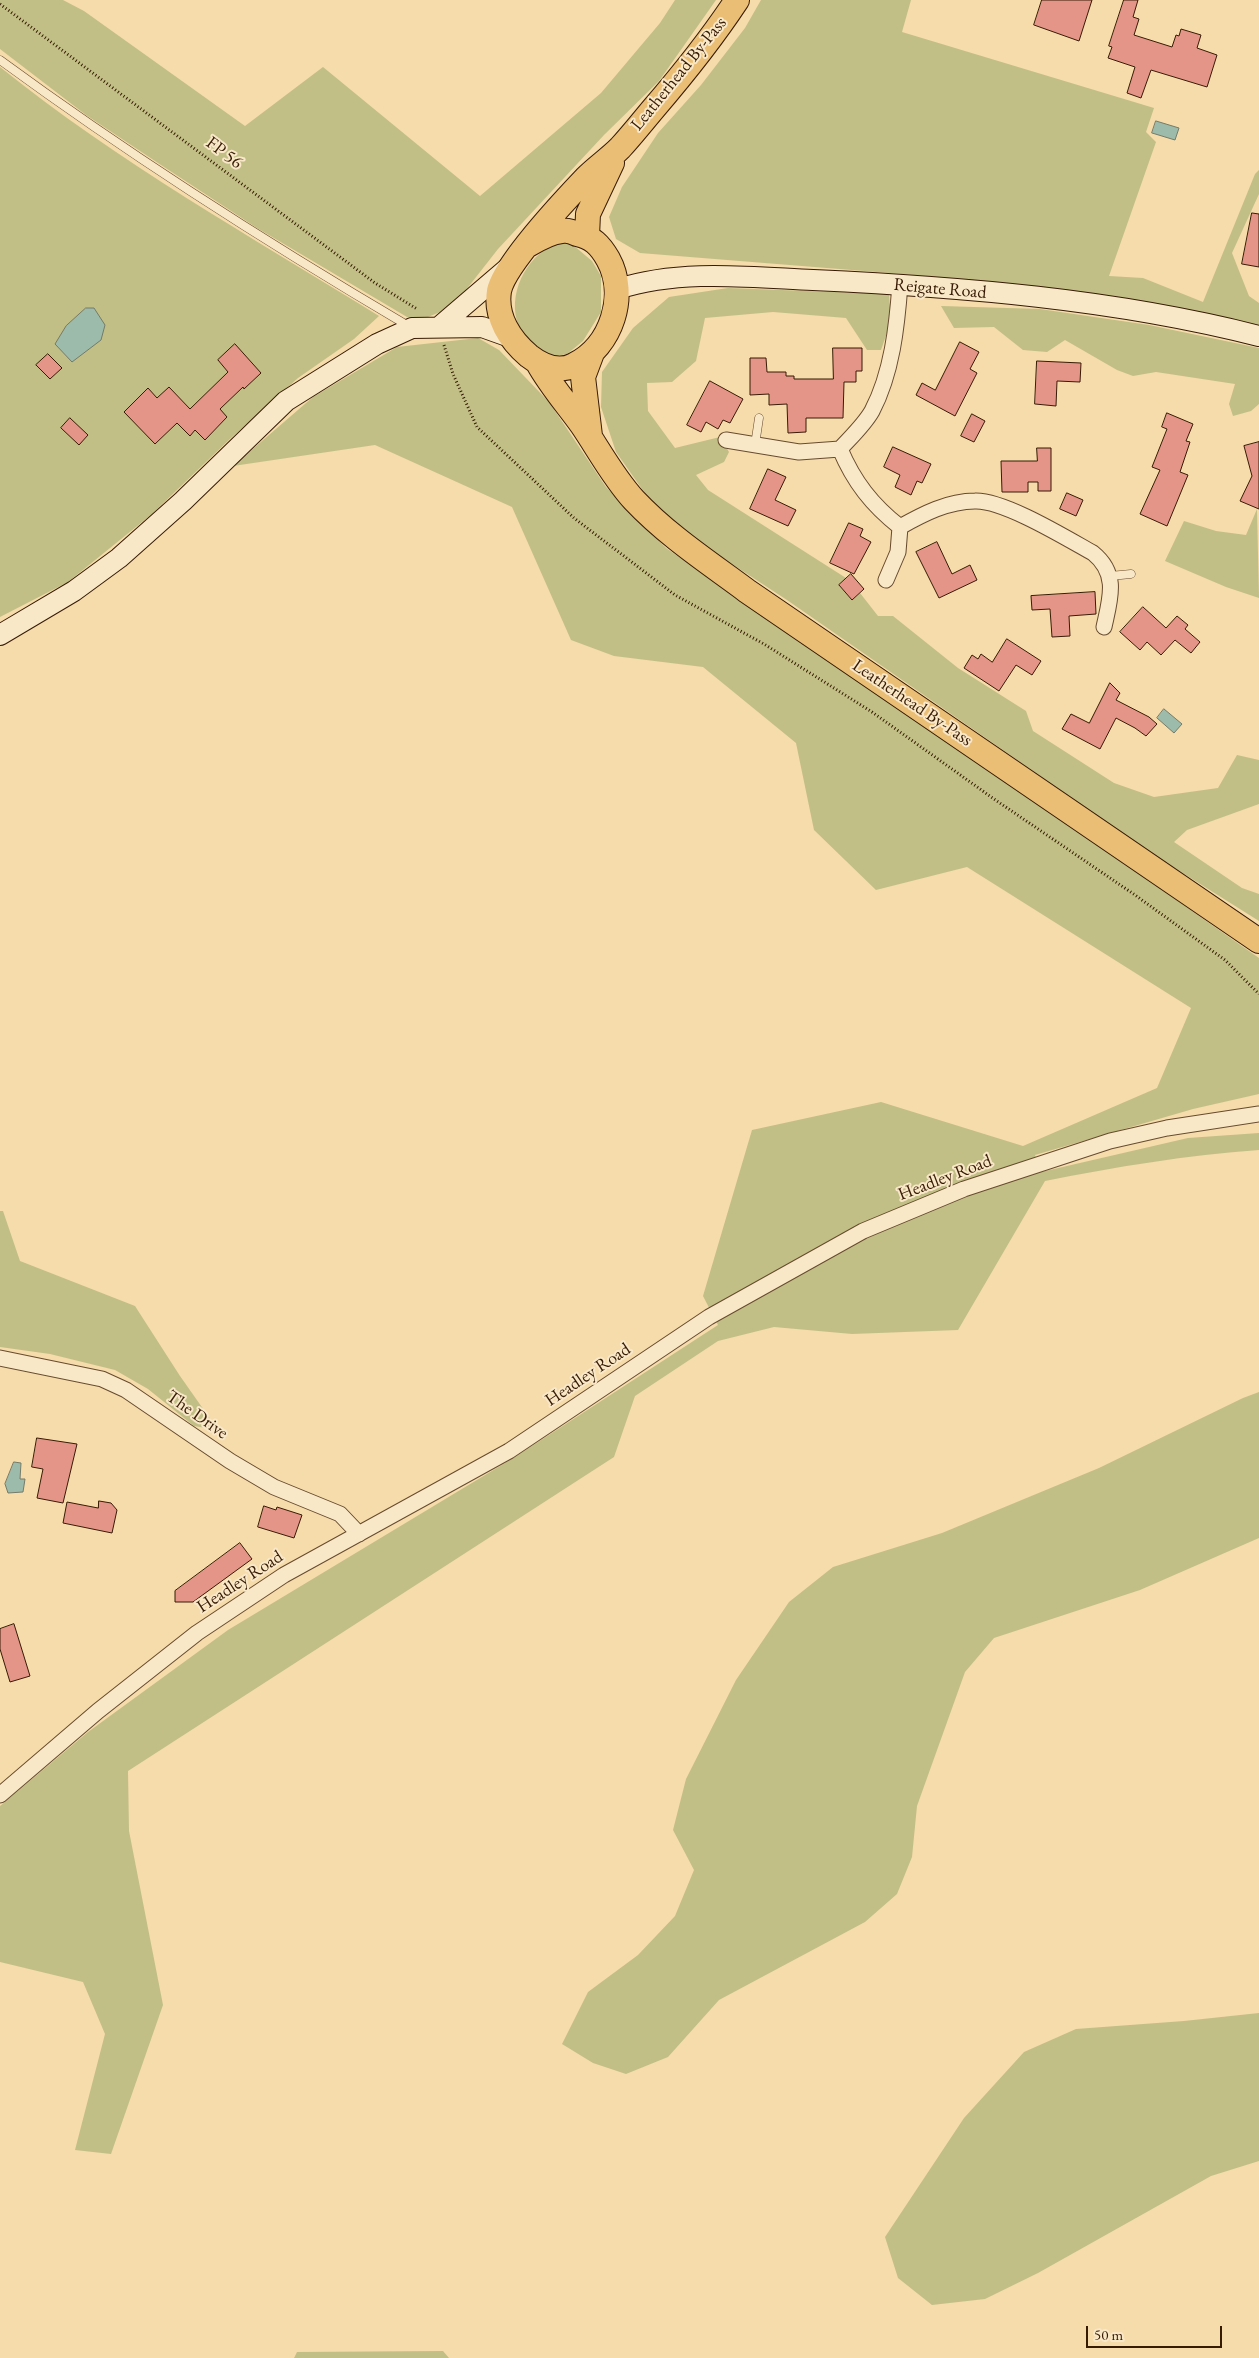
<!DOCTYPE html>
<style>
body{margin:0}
#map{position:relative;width:1259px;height:2358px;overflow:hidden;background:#f6dbab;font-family:"EB Garamond",serif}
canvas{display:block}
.scale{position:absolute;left:1086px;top:2326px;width:136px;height:22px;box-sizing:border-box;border:2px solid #371b05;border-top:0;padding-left:6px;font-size:15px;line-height:18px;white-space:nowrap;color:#371b05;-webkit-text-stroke:4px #f9e8c8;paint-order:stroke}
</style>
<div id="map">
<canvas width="1259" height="2358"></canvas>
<div class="scale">50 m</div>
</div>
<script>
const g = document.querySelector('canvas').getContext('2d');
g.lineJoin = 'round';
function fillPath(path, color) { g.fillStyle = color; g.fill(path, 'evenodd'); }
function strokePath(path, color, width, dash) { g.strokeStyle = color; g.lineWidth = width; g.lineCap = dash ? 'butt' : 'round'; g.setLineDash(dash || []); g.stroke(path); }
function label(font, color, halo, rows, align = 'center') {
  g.font = font + ' "EB Garamond",serif'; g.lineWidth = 4; g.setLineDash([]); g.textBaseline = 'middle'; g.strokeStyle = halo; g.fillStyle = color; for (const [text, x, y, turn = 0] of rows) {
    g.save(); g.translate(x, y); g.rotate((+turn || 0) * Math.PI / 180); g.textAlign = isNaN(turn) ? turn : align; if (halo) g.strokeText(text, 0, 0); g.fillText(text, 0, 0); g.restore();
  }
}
const green = new Path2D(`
 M0,0H63L84,11L245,126L323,67L480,196L601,93L660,23L675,0H716L659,81L604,135L498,249L462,295L445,310L423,319L407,317L257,228L161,165L86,115L0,49Z
 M761,0H911L902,32L1154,108L1146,132L1156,142L1109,276L1143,278L1203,302L1255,174L1259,170V194L1232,253L1249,296L1259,303V329L1101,297L939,277L640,253L616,239L609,217L622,187L658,133L701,85L745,28Z
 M0,67C118,162 250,236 379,316L354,339L298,378L231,438L152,514L68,582L0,617Z
 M561,242L573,245L592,261L601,276V312L583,341L567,354L551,357C538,349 521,336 517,321C508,289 530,251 561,242Z
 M728,288L889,294L891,321L881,350H867L846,318L773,312L705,318L696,361L672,382L647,383L648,411L675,448L720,437L729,452L724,462L696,475L708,490L846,578L839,585L852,600L860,593L878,616H893L958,668L1026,711L1033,731L1114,783L1154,797L1218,788L1237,755L1259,760V804L1187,830L1174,842L1242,888L1259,894V921L1154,855L787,600L686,534L649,499L616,452L601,407L602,372L633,328L669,297Z
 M941,306L1040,309L1149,325L1259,348V404L1251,411L1233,416L1229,404L1235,384L1156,372L1133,376L1117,370L1065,340L1047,352L1023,350L994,327L954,328Z
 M478,338L499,350L549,402L606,487L666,548L994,772L1259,958V1094L1193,1109L1035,1155L1041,1172L1188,1138L1259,1133V1150C1187,1155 1116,1167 1045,1181L958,1330L852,1334L774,1327L718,1341L635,1396L614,1457L128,1771L129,1831L163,2005L111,2154L75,2150L105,2034L83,1982L0,1962V1806L88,1732L228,1630L515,1457L718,1325L703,1296L752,1130L881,1102L1023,1146L1157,1088L1191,1008L967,867L876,890L814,830L796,743L703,667L614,656L571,640L512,507L375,445L233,466L313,397L397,347Z
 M1257,509L1259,598L1226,587L1165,561L1184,521L1216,531L1246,535Z
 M0,1211H3L20,1261L135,1306L180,1376L218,1430L194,1426L148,1389L115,1370L50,1354L0,1347Z
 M1259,1392V1538L1140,1590L994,1638L965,1672L917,1806L912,1857L897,1894L865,1922L719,2000L668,2057L626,2074L593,2063L562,2044L588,1992L638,1955L675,1916L694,1870L673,1830L686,1779L736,1680L789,1602L833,1567L942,1533L1099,1468L1243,1398Z
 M1259,2013V2161L1211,2176L1038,2273L985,2299L932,2305L898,2278L885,2237L964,2118L1024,2052L1076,2029L1184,2021Z
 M443,2351L449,2358H294L297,2352Z`);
const water = new Path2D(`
 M1156,121L1179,128L1175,140L1152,133Z
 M86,308H94L105,325L101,340L72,362L55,344L66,326Z
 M1164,709L1182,724L1174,733L1157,718Z
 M14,1462L21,1463L20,1479H25L23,1492L8,1493L5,1484Z`);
const building = new Path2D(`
 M1042,0H1092L1079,41L1034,25Z
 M1124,0H1138L1133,17L1139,19L1134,35L1172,47L1176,35L1179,36L1181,29L1201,35L1197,48L1217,55L1207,87L1151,70L1141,98L1127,93L1135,67L1108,58L1112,47L1109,46Z
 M1252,213L1259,214V267L1242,264Z
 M960,342L979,352L970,369L977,373L955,416L916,395L922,383L935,390Z
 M235,344L261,373L244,389L243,387L220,409L227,417L205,440L195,430L190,436L177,423L155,444L124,412L148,388L157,398L169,387L190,409L228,372L218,360Z
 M833,348H862V371H856V382H844L843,418H806V432L788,433L787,404L769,405V394L750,395V358H766L767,372H786V376H794V379H833Z
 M48,354L62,368L50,379L36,365Z
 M1037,361L1081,363L1080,382L1057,381L1056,406L1035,404Z
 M710,381L743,399L730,423L723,420L718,429L706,422L701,432L687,425Z
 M1167,413L1193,424L1186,441L1190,442L1180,472L1188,475L1167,526L1140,514L1160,470L1152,467L1167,429L1162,427Z
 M972,414L985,421L974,442L961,436Z
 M70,418L88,435L79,445L61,428Z
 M1259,442V509L1240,501L1252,476L1244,446Z
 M893,447L931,464L922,483L917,481L911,495L895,487L900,475L884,467Z
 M1037,448H1051V491H1038V482H1028V492H1002L1001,461H1037Z
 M768,469L786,477L775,500L796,510L788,526L750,509Z
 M1067,493L1083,500L1076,516L1060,509Z
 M849,523L863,529L860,536L871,542L854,574L830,563Z
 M937,542L952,574L970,565L977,580L939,598L916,552Z
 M851,574L864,589L852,600L839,585Z
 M1095,592L1096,614L1069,616L1070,636L1052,637L1050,609L1032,610L1031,596Z
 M1143,607L1166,628L1177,616L1188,625L1185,629L1200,642L1191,653L1175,640L1161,655L1147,642L1140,650L1120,632Z
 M1007,639L1041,661L1032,675L1016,665L999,691L964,668L972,655L978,659L981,654L992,662Z
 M1110,683L1120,693L1116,700L1149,717L1157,724L1146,736L1135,728L1116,718L1100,749L1062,729L1071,714L1089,723Z
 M37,1438L77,1444L63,1503L37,1498L43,1469L32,1467Z
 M99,1501L111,1503L117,1510L112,1533L63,1523L67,1502L98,1508Z
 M264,1506L276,1510L277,1507L302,1515L294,1538L258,1527Z
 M240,1543L252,1559L193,1602H175V1591Z
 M14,1624L30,1676L10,1682L0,1649V1629Z`);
const path = new Path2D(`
 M0,4L375,283L417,309
 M444,345L453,374L477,427L574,518L675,595L764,644L872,712L994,799L1135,895L1225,960L1259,994`);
const service = new Path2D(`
 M0,60C132,157 269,244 410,327
 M755,445L759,418
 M1110,576L1131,574`);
const minor = new Path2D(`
 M726,440L799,452L840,449
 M900,527C923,514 948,501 975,501C1004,500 1066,538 1093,553C1119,574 1110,599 1104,627
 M886,580L898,552L900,527C872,505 854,482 840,449C851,437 864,425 872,411C892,373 897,326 900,284
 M0,1358L102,1379L126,1390L230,1461L274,1487L340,1514L359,1534
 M0,1795L98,1711L197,1633L284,1575L509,1451L709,1317L863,1231L964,1189L1110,1141L1167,1128L1259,1114`);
const secondary = new Path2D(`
 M618,289C680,269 749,277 813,280C962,287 1114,299 1259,336
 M439,327L509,267
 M0,635L74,591L119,558L183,501L286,401L377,344L412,328L482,327L510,337`);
const trunk = new Path2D(`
 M587,236L588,214L612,163
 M528,245C538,239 550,232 562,231C567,230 573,232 577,234C592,237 600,245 608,259C628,295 612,346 574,365C559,373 542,366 529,356C510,340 495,317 499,291C504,265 566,199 586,178C597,167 609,159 620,148C632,135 643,121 654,108C684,73 712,38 737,0
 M538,363C550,385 567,404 582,425C599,450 613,477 634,500C668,536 708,562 747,591L1259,941
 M590,436L583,377L592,353`);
const streetNames = [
 ["Leatherhead By-Pass",679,74,-51],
 ["FP 56",224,153,37],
 ["Reigate Road",940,289,5],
 ["Leatherhead By-Pass",912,703,34],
 ["Headley Road",945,1178,-21],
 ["Headley Road",588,1375,-34],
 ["The Drive",197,1415,35],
 ["Headley Road",240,1582,-33]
];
fillPath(green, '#c1bf86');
fillPath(water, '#9dbbaa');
strokePath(water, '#747b68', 1);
fillPath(building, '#e59588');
strokePath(building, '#371b05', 1);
strokePath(service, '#674b2e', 9);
strokePath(minor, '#674b2e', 17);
strokePath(secondary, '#371b05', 22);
strokePath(trunk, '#371b05', 26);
strokePath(path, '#371b05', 3, [1, 2.5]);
strokePath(service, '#f9e8c8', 8);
strokePath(minor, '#f9e8c8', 15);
strokePath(secondary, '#f9e8c8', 20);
strokePath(trunk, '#ebbe76', 24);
label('18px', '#371b05', '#f9e8c8', streetNames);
</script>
